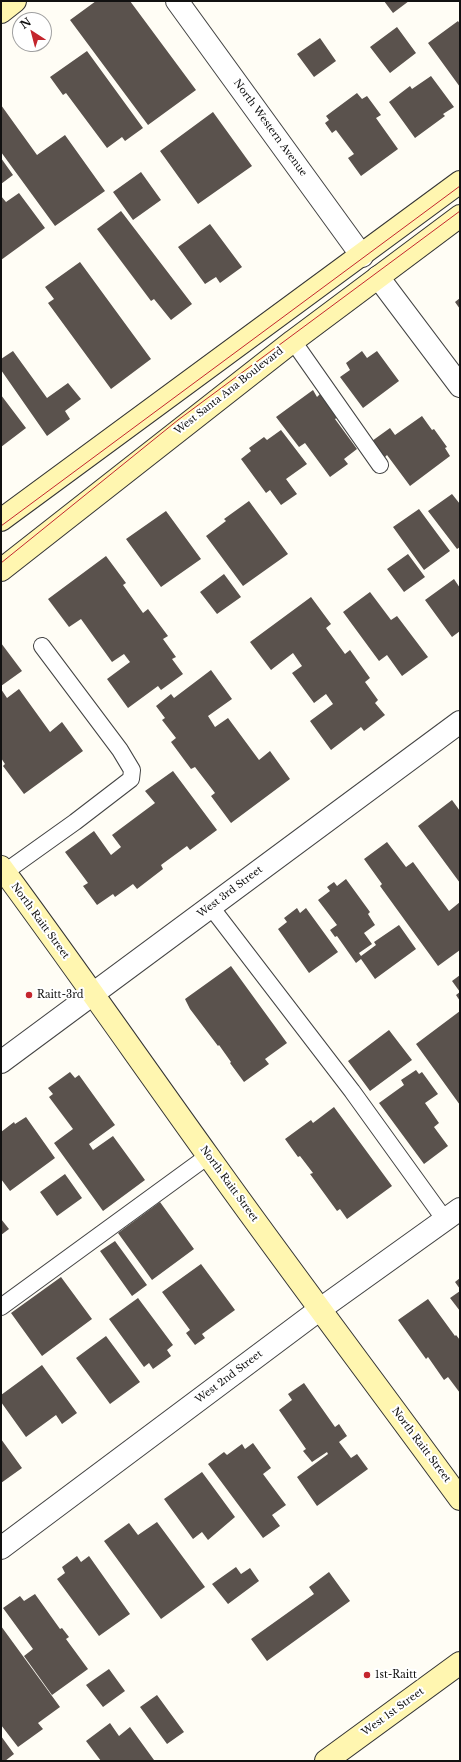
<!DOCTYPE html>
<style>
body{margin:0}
#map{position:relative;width:461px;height:1762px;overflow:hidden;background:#fffdf5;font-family:"Libre Baskerville",serif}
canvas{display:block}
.frame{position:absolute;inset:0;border:2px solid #111;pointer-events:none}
.north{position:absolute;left:12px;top:12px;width:40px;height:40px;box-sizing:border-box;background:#fff;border:1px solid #a0a0a0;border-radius:50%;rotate:324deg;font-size:11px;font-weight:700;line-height:16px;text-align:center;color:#111}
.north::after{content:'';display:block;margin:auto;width:14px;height:18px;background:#c4262e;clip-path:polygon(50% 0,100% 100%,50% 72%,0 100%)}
</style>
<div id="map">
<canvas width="461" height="1762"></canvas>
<div class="frame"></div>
<div class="north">N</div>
</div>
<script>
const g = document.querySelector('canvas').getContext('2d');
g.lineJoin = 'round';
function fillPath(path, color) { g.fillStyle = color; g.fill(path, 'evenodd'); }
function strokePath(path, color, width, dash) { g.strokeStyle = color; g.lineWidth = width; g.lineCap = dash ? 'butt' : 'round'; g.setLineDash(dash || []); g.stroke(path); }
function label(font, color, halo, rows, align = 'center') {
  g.font = font + ' "Libre Baskerville",serif'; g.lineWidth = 4; g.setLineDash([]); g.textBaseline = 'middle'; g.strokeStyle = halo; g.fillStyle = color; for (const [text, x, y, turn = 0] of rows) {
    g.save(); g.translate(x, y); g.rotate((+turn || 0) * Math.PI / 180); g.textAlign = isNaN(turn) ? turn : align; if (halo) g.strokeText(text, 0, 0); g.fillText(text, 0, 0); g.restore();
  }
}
const building = new Path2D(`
 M96,1H130L196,90L148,125L70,20Z
 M384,1H409L393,13Z
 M458,21L460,24V87L428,43Z
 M397,27L416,53L390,73L370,47Z
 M320,38L336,61L314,77L297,54Z
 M87,51L143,128L125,141L122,137L107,148L66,93L63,95L50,77Z
 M431,76L454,107L443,114L445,116L415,138L389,102L410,86L412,89Z
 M357,93L362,99L367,96L381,115L376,118L398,149L361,176L348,158L354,154L336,130L332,133L325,123L329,120L326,116Z
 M1,105L37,155L65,135L105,191L55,226L1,152Z
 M213,112L252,166L198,204L160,151Z
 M1,158L13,175L1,184Z
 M141,172L161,200L133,220L113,192Z
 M19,193L45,228L1,260V196L6,202Z
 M121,211L192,304L171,320L154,299L151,301L97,229Z
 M210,224L242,267L220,283L216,277L205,284L178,247Z
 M80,262L151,359L111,389L48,303L54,299L45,287Z
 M460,298V309L455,302Z
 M13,351L47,398L68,383L81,399L65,411L70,419L47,436L1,370V359Z
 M362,351L367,358L377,351L399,381L363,408L340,377L350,370L346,363Z
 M313,390L317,397L321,393L338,417L335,419L357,449L344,459L348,464L330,477L305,443L299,447L276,417Z
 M1,395L26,428L1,447Z
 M422,416L432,430L434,429L447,447L445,448L450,456L410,486L387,455L384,458L372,441L390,428L395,435Z
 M281,430L307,464L286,479L297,494L281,505L270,490L266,493L241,459L251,451L249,448L264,437L267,440Z
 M452,494L460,504V547L457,549L428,511Z
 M249,501L288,554L243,586L206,536L226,521L224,519Z
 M419,509L450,551L424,570L393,527Z
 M166,511L201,559L161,587L126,539Z
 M408,554L425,577L404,592L387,569Z
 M106,556L126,583L123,585L143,613L148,609L168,636L163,639L176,657L172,659L183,674L161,690L158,686L128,708L107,679L130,662L124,654L112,662L81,619L69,627L48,599Z
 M224,574L241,597L217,614L200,592Z
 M454,579L460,588V631L452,637L425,600Z
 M370,592L391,620L397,616L428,657L402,676L387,655L379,661L343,612Z
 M311,597L331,624L326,628L345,654L350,650L370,678L365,682L378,700L375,703L385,715L364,731L361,727L331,750L310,721L333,704L326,694L314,703L292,673L302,666L293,653L271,670L250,642Z
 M1,643L22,671L1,686Z
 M211,670L232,699L208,716L215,727L228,718L259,760L270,751L290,779L231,823L211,796L215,793L195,767L191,769L171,742L176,738L162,720L165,718L156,706L171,694L174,698Z
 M1,689L7,698L19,689L50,732L62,722L83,751L24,794L3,766L5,764L1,758Z
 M173,771L217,830L190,850L187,846L161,865L163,869L137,889L133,884L115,897L113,894L97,905L83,886L88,883L65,852L94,831L111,855L121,847L112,835L155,803L145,791Z
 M452,800L460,811V883L418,826Z
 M387,842L406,867L413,862L449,911L460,902V950L438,966L380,886L382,884L364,859Z
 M346,879L370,912L368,914L375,925L364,933L372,944L359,953L361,956L376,945L374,942L399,925L416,949L375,979L361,959L356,963L337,936L335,937L330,930L337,925L318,900L330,891L327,887L334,882L337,886Z
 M297,908L300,913L306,908L338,952L309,973L278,929L287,922L284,918Z
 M231,966L287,1043L265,1059L269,1064L244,1082L230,1063L231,1062L219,1045L218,1046L190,1009L185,999Z
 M460,975V1001L456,995L460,992L452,981Z
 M460,1011V1105L416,1044Z
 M389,1030L412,1060L370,1091L348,1061Z
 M416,1070L419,1074L422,1072L438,1094L425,1103L439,1123L434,1127L448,1146L424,1164L379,1103L404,1085L401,1080Z
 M70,1072L75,1078L79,1075L115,1125L89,1144L93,1150L113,1136L145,1180L103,1211L54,1143L73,1129L49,1097L53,1094L48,1088Z
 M334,1107L392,1186L347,1219L340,1209L337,1211L310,1174L313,1173L300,1156L298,1157L285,1139L311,1120L313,1123Z
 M26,1117L55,1158L10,1191L1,1179V1132L14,1122L15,1124Z
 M65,1174L82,1198L57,1216L40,1192Z
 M160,1202L194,1249L152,1280L118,1233Z
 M1,1219L9,1229L1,1235Z
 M115,1241L147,1285L132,1296L100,1251Z
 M201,1264L235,1310L202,1334L205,1338L195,1345L186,1333L190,1330L162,1292Z
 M61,1277L92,1319L42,1356L11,1313Z
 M460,1278V1289L455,1282Z
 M460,1291V1311L450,1298Z
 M138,1298L173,1345L167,1350L171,1356L153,1369L149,1363L144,1367L109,1319Z
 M428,1299L455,1336L456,1335L460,1340V1393L448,1377L444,1380L428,1357L426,1359L398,1320Z
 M106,1336L140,1382L110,1404L76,1358Z
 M42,1365L77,1413L62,1424L56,1415L26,1437L1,1402V1395Z
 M304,1383L335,1427L339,1424L347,1436L339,1442L351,1458L357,1454L368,1469L317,1506L297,1477L328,1454L327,1452L312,1462L303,1451L306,1449L279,1410L292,1400L288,1394Z
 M1,1439L22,1468L1,1483Z
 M253,1443L271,1468L263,1474L286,1505L272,1515L280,1526L263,1538L208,1464L224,1452L227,1455L242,1444L245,1449Z
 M202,1472L235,1517L208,1540L202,1532L193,1539L164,1499Z
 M157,1522L205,1587L161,1619L104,1541L129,1523L138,1535Z
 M77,1556L81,1562L89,1556L130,1614L99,1636L57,1579L65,1573L62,1567Z
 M236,1567L241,1574L250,1568L259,1581L228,1604L212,1584Z
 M329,1572L350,1601L267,1661L251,1639L314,1594L309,1587Z
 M35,1594L60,1629L62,1628L69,1637L66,1639L88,1669L52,1695L24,1656L33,1649L3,1608L20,1596L24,1601Z
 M1,1626L60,1707L38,1723L43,1729L18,1747L1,1725Z
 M109,1669L125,1691L103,1707L86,1685Z
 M157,1695L184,1732L167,1744L140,1707Z
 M110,1723L119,1736L130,1727L154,1760L152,1761H101L86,1741Z
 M1,1736L14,1754L5,1761H1Z`);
const lane = new Path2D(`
 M293,341L380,465
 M5,872L75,822L131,779L132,770L120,750L42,646
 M211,907L352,1091L445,1220
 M1,1307L208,1156`);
const street = new Path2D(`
 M177,1L362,256
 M378,277L460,386
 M1,1062L460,722
 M1,1548L319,1310L460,1209`);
const secondary = new Path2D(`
 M1,12L15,1
 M1,520L460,182
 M1,570L293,341L460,216
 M1,867C72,963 140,1061 209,1157C291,1272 377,1385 460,1499
 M326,1761L460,1663`);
const tram = new Path2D(`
 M1,526L460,186
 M1,563L178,420L460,211`);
const markers = [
 [29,995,4,"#c4262e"],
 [367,1675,4,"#c4262e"]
];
const streetNames = [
 ["North Western Avenue",270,128,54],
 ["West Santa Ana Boulevard",229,391,-38],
 ["West 3rd Street",230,892,-37],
 ["North Raitt Street",40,921,54],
 ["North Raitt Street",229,1184,54],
 ["West 2nd Street",229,1377,-37],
 ["North Raitt Street",421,1445,53],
 ["West 1st Street",393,1712,-36]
];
const poiNames = [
 ["Raitt-3rd",37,995],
 ["1st-Raitt",375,1675]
];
fillPath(building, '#5a524d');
strokePath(lane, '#444', 18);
strokePath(street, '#444', 24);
strokePath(secondary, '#333', 24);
strokePath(lane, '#fff', 16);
strokePath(street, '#fff', 22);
strokePath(secondary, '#fff6b0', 22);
strokePath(tram, '#c4262e', 1);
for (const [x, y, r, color] of markers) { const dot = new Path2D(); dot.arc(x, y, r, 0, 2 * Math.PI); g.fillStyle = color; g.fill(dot); strokePath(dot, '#fff', 1.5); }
label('10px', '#111', '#fff', streetNames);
label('10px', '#111', '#fff', poiNames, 'left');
</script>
